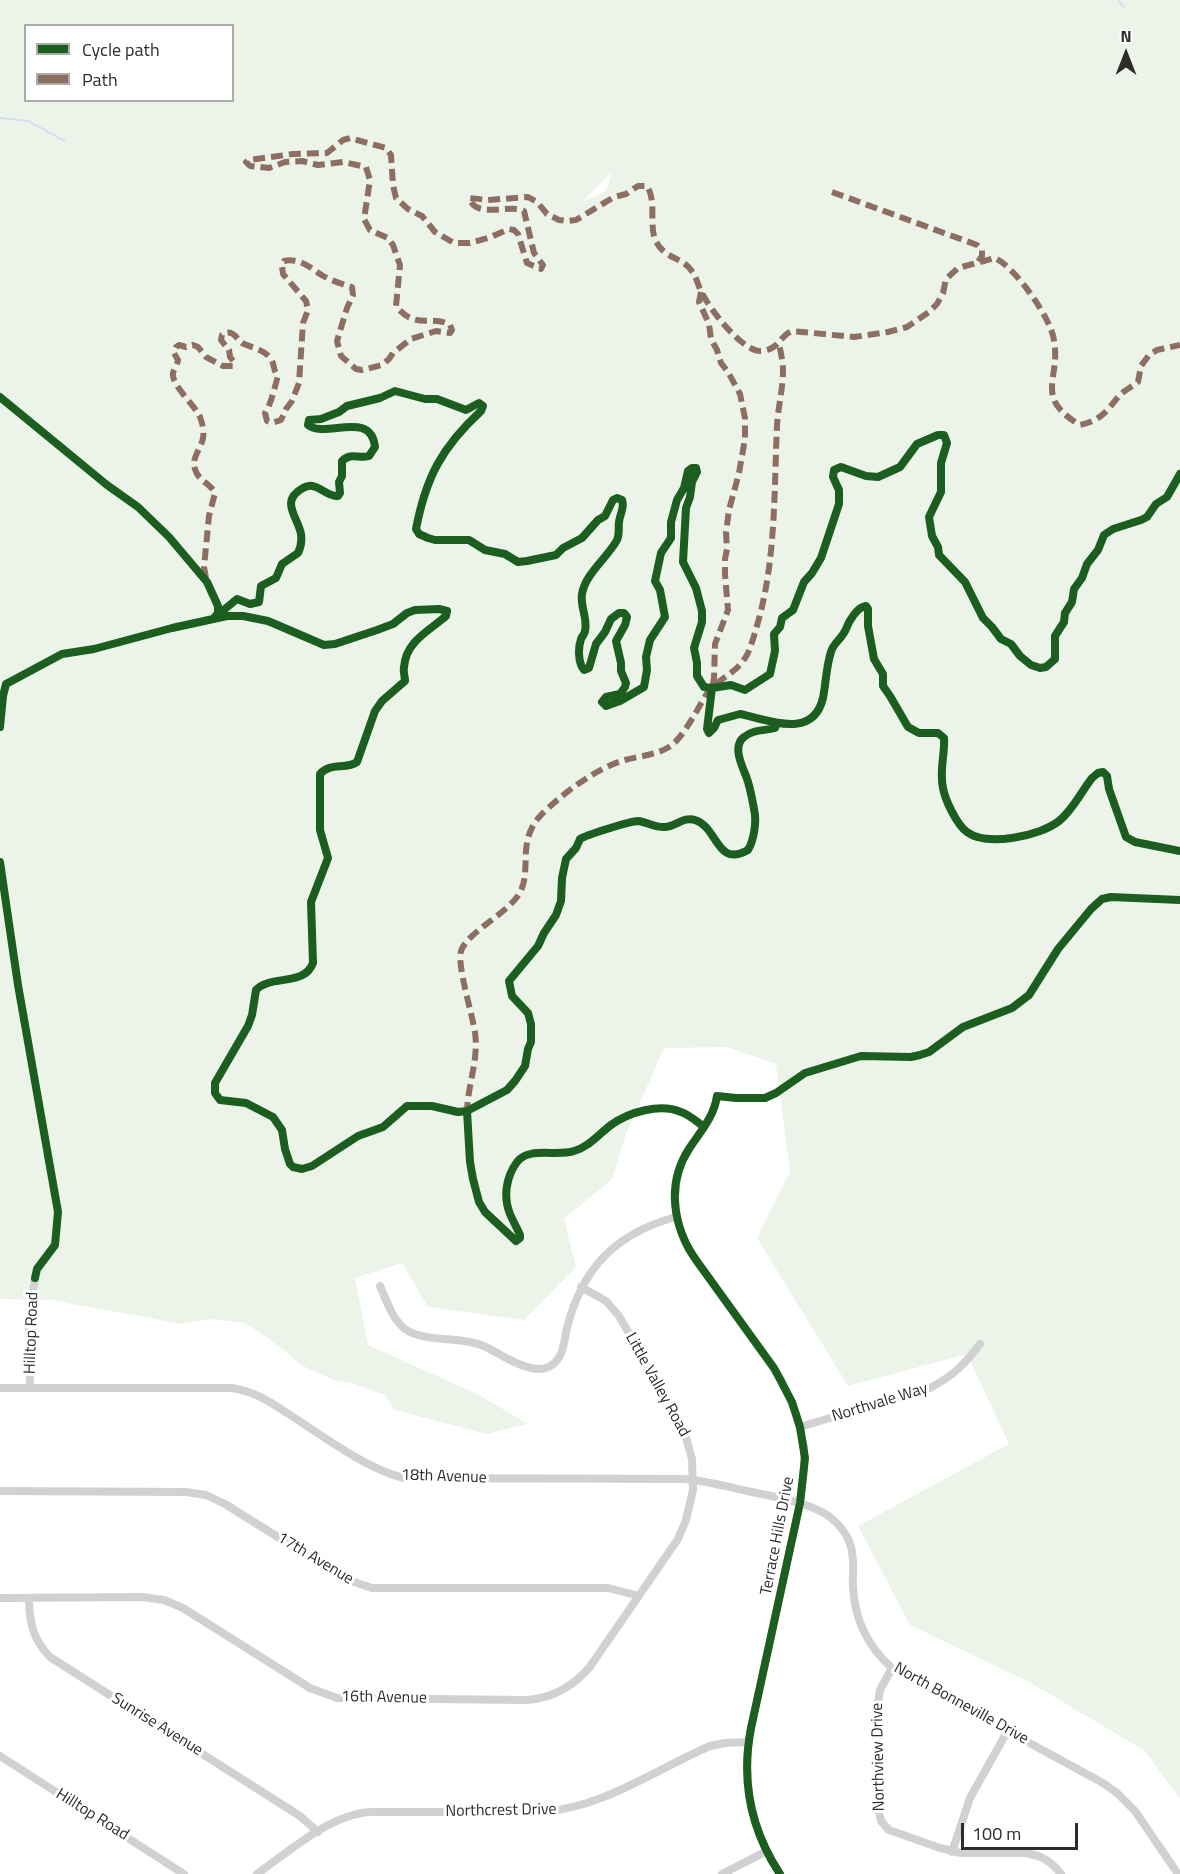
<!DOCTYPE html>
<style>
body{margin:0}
#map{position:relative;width:1180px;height:1874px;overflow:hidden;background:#fff;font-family:"Titillium Web",sans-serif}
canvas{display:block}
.legend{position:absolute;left:24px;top:24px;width:210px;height:78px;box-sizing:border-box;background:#fff;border:2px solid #ababab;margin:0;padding:8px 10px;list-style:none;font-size:18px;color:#2c2c2c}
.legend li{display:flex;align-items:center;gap:12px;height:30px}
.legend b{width:30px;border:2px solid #ababab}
.north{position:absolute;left:1096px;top:24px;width:60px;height:60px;-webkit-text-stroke:4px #fff;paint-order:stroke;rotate:0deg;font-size:16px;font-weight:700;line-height:24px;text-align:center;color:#2c2c2c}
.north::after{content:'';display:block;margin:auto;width:21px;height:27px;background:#2c2c2c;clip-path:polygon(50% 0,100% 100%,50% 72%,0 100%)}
.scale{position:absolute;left:961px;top:1823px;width:117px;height:27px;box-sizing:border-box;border:3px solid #2c2c2c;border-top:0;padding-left:8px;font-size:18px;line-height:21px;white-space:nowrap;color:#2c2c2c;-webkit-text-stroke:4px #fff;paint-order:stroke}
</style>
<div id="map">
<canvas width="1180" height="1874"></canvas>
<ul class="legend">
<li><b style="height:8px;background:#1b5e20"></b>Cycle path</li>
<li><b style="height:8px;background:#8d6e63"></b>Path</li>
</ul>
<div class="north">N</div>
<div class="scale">100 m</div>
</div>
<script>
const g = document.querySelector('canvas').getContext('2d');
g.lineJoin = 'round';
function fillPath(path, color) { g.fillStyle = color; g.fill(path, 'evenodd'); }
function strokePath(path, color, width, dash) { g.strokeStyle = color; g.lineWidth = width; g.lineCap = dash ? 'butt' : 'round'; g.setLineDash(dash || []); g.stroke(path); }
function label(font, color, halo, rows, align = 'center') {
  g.font = font + ' "Titillium Web",sans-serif'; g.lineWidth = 6; g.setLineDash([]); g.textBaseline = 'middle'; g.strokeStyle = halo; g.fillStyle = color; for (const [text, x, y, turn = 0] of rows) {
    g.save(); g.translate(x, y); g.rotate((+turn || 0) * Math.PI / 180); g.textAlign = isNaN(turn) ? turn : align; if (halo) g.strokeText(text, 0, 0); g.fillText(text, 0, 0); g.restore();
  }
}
const green = new Path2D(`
 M0,0H1180V1799L1145,1751L1031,1683L910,1625L858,1526L1009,1444L967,1354L848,1386L757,1238L790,1172L776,1064L727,1047L664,1048L626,1134L612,1179L564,1219L576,1267L524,1320L428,1307L402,1263L355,1278L368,1345L479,1395L528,1424L486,1434L395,1410L385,1395L355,1384L336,1381L303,1366L268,1338L245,1323L209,1319L182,1324L51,1300L0,1299ZM26,26H232V100H26ZM612,172L606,191L583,202V201Z`);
const stream = new Path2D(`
 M1118,0L1124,7
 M0,118L28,121L65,141`);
const minor = new Path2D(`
 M717,1096C715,1116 701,1131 689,1148C669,1180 672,1218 689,1250L781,1379L796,1414L804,1447V1471L800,1503L751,1728C741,1780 751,1830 780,1874
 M380,1286C387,1301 392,1319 405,1329C425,1343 458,1336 481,1345C500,1352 532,1379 552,1365C564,1357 564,1340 567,1328C582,1268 616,1233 676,1217
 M0,1388H232C253,1391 269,1401 287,1413C320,1434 366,1469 404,1478L684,1479C707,1481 729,1487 752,1492C775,1497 801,1501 822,1512C835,1519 847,1532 851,1547C855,1561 852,1574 853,1588C855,1620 868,1647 892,1668L1103,1783L1117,1793L1135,1811L1178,1874
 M30,1388L29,1322L35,1278
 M800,1427L930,1388C954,1375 963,1366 980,1344
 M0,1491L186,1492L206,1495L225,1504L345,1579L372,1588H608L639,1596
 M0,1598L142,1597L164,1600L183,1608L310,1688L337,1698L525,1700C551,1699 572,1687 589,1668L678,1539L686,1520L693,1490L692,1459L683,1427L619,1316L606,1301L581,1287
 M29,1598C29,1621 33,1640 50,1657L300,1816L318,1832
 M892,1668L880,1690L878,1702L877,1804L881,1821L889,1830L940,1848L961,1853H1025C1041,1855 1051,1861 1061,1874
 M0,1756L184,1874
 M952,1852L970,1798L1008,1730
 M257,1874C289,1851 332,1813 372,1812H542C602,1808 655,1770 710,1746L725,1743L748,1742
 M722,1874L767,1851`);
const quiet = new Path2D(`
 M832,192L977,245L982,250V256L978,262
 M701,292L699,302L709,324L711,339L717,350L721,363L728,372L740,394L745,418V439L739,473L729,510L726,532L727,549L725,559V574L728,610L715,644L714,678L712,689
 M206,578L204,567L209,516L215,493C210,483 198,481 195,469C191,458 201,449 203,438C204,433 203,425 201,420C198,407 171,386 173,373C174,369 177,366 178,360L174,353L176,347L179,345L186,347L193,345L198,347L206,357L223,366H233L234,362L230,357L229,350L221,340L222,335C226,333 227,332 231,333C236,335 238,340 242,343C252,348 264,349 271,359C275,365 273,371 278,376C274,389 272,402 265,413L267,421L272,423L281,420L286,409L292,401L299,383L303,323L308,310L306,301L283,274L282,266L284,261C299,258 308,266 320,274C329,280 342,284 352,287L353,295L347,308L337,341L341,356L356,369L362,370L382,365L389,359L393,353L411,339L436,331L450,333L452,330L450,325C432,314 416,331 396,306L400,265L393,245L388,238L370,230L364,219L370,180L366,167L343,162L318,165L302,161L285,162L269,168L250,166L246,162L249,160L293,154L327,153L343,140L350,138L386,148L391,155L393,185L396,198L408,209L422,216L435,232L454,243H470L491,237L509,229L514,230L518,234L527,263L541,269L543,265L534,253L524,211C510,203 477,220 469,198L488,200L528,197L537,202L547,214L559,220L567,221L576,220L614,197L626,194L638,186H647C656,200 650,221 654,236C661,259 681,256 691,270C697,277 698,287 703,295C711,310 743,353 762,351C780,349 779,336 792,331L854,337L888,332L907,327L929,312L937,304L943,293L946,279L958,268L995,258C1015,267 1051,318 1054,340C1061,380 1033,397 1080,425C1100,421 1107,411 1118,397C1123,391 1132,387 1138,382L1141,366L1149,355L1157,350L1180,345
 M467,1114C467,1086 479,1061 475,1032C472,1013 457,966 461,951C467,933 504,915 517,897C535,873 514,844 541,815C562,794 596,768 625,760C640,756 656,755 669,747C682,740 698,708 706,695C718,677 737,675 748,653C752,643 755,633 758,622C776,559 774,491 777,426C778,407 783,389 783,371C783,362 781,353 779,344`);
const cycleway = new Path2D(`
 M0,397L107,485L138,507L169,537L207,582L218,606V613L214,618
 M214,618L237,599L250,604L259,602L261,586L276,578L282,564L298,553C301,547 302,541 301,534C298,517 279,501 303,488C317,480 325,497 338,496L340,493L339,482L342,476V461C351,452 359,459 369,456L375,447C371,409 325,439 308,425L309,420L321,419L339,412L347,406L380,398L395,391L425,399H437L466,410L479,403L483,406L481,411C442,447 426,477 416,529L419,534L428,538L435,540H469L485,550L505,554L518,562L527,561L556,555L563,548L582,538L598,520L605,516L613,500L617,498L622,500C625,508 620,513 619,522C618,528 620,534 617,540C608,557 585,574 582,594C580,607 588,618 585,631C585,634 582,636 581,639C578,648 578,663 584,670L589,668L596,644L605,632L611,619L619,613H624L627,617L625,625L616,641L621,663V671L626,683L625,687L620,694L606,697L602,702L606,706L620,701L644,687L647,670L646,657L650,640L665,617L660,590L655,581L661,553L671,538V522L677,500L684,488L688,471L692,468H696L697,472L692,482L690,497L686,508L683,562L696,588L702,611V622L694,648L697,663V676L704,687L712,688L731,685L745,690L770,674L775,651L774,634L780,627L782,618L793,610L804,582L812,573L821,558L839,504V490L833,477L834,470L841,467L866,476L878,477L900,467L917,444L938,435H944L947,443L941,463V492L929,517L932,536L938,547L939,555L965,582L983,618L992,627L1001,639L1011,644L1020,656L1031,665L1040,668L1046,667L1055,659V636L1064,622L1065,613L1072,602L1074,589L1082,578L1087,564L1098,550L1104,535L1113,529L1141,520L1147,517L1156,504L1167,497L1180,474
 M712,688L707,729L709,733L714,728L718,720L740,714C769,720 813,740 823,698C826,683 826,667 831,652C833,643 842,639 846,629C849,621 857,607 866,606L868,609V626L874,659L883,674V686L890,696L908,727L919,733H938L944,738C945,755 939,771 943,788C945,800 957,825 967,832C987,847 1040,836 1059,821C1073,810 1081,792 1092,778L1098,773L1103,772L1107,776L1109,789L1126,837L1135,842L1180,851
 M0,727L3,696L6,684L62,654L94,649L172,628L227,616H243L268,621L324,645L335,644L377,630L393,624L407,613L415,610L439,609L447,611L446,616C429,631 406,641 404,667C403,672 405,676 405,681L382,701L375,711L357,762C346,770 330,762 320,774V830L328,858L311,902L313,963C304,987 271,974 256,990L252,1015L248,1026L215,1083V1093L220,1100L246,1103L273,1117L282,1130L285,1149L290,1164L293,1167L302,1169L312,1166L358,1136L383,1127L407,1106H432L458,1112L467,1111L507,1090L515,1081L525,1066L528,1049L531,1042V1024L528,1013L512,996L509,981L538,946L544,933L556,915L561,901L562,878L566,859L576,848L580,839C586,835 631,821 638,821C647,822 656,828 665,827C675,827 684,816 695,820C718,827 716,868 748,850C754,840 757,821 754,809C752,798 750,786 746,776C742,766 732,746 744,737C754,729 764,731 775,728L777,723
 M0,862L18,985L58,1212L55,1245L37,1269L35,1278
 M467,1111L470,1162L473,1179L479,1202L485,1212L516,1241L520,1238V1235C517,1228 513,1221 510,1214C503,1197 506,1177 517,1162C529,1146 557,1157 574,1151C589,1147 599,1134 611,1125C629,1112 660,1103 681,1112C690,1115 697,1122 704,1127
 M780,1874C751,1830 741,1780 751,1728L800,1503L805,1458L800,1427L792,1402L774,1368L696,1260C673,1227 666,1184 689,1149C700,1132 714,1117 717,1096L736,1098H765L776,1093L805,1073L861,1056L911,1057L920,1055L929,1052L963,1027L1012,1008L1029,995L1058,949L1091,909L1102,899L1111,897L1180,900`);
const streetNames = [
 ["Hilltop Road",32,1333,-88],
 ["Little Valley Road",657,1385,61],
 ["Northvale Way",880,1403,-17],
 ["18th Avenue",444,1477,2],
 ["Terrace Hills Drive",778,1536,-79],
 ["17th Avenue",315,1559,31],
 ["16th Avenue",384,1698,1],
 ["North Bonneville Drive",961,1704,29],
 ["Sunrise Avenue",157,1725,32],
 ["Northview Drive",879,1757,-91],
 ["Northcrest Drive",501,1811,-1],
 ["Hilltop Road",92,1815,32]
];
fillPath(green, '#ecf4ea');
strokePath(stream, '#d5e0f2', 2);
strokePath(minor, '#d1d1d1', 8);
strokePath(quiet, '#8d6e63', 6, [12, 6]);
strokePath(cycleway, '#1b5e20', 8);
label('16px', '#2c2c2c', '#fff', streetNames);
</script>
